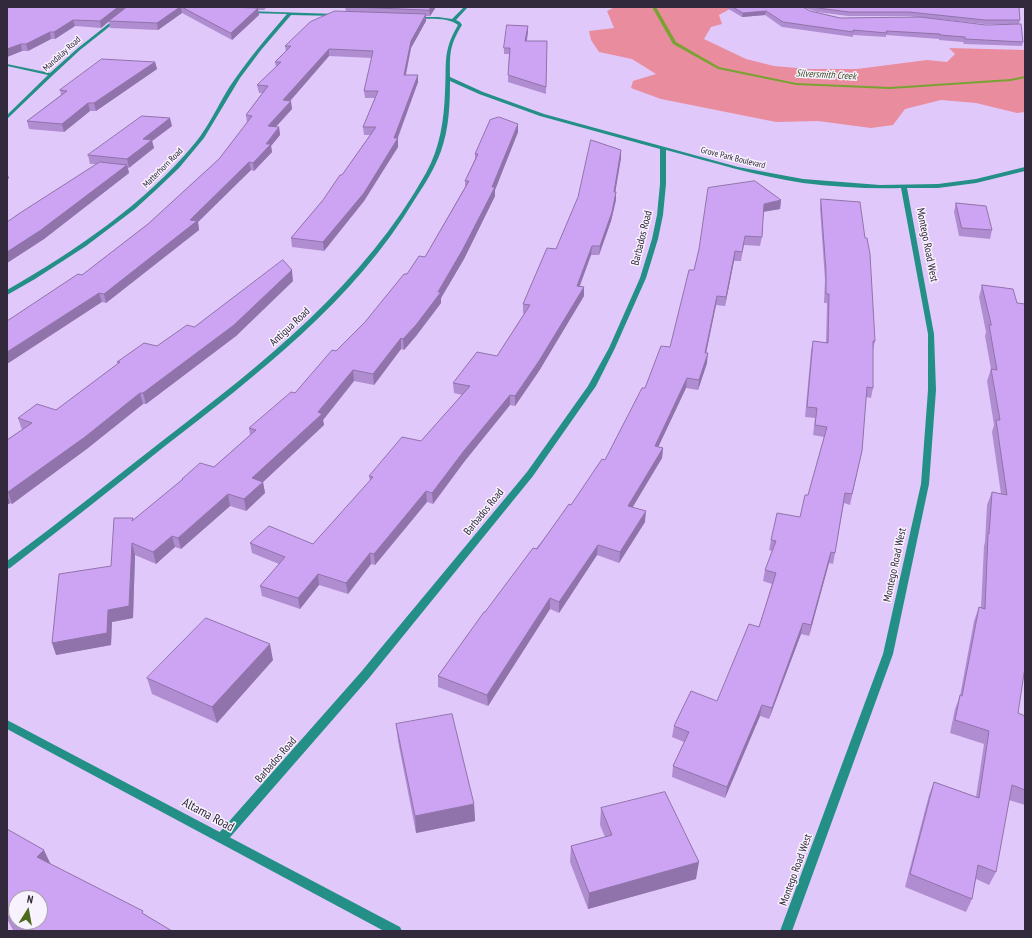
<!DOCTYPE html>
<style>
body{margin:0}
#map{position:relative;width:1032px;height:938px;overflow:hidden;background:#e1c8fa;font-family:"PT Sans Narrow",sans-serif}
canvas{display:block}
.frame{position:absolute;inset:0;border:8px solid #33293c;pointer-events:none}
.north{position:absolute;left:8px;top:890px;width:40px;height:40px;box-sizing:border-box;background:#f7f2fd;border:1px solid #a9a2b0;border-radius:50%;rotate:11deg;font-size:11px;font-weight:700;line-height:16px;text-align:center;color:#33293c}
.north::after{content:'';display:block;margin:auto;width:14px;height:18px;background:#4c691c;clip-path:polygon(50% 0,100% 100%,50% 72%,0 100%)}
</style>
<div id="map">
<canvas width="1032" height="938"></canvas>
<div class="frame"></div>
<div class="north">N</div>
</div>
<script>
const g = document.querySelector('canvas').getContext('2d');
g.lineJoin = 'round';
function fillPath(path, color) { g.fillStyle = color; g.fill(path, 'evenodd'); }
function strokePath(path, color, width, dash) { g.strokeStyle = color; g.lineWidth = width; g.lineCap = dash ? 'butt' : 'round'; g.setLineDash(dash || []); g.stroke(path); }
function label(font, color, halo, rows, align = 'center') {
  g.font = font + ' "PT Sans Narrow",sans-serif'; g.lineWidth = 3; g.setLineDash([]); g.textBaseline = 'middle'; g.strokeStyle = halo; g.fillStyle = color; for (const [text, x, y, turn = 0] of rows) {
    g.save(); g.translate(x, y); g.rotate((+turn || 0) * Math.PI / 180); g.textAlign = isNaN(turn) ? turn : align; if (halo) g.strokeText(text, 0, 0); g.fillText(text, 0, 0); g.restore();
  }
}
const green = new Path2D(`
 M615,7H728L730,9L719,15L722,24L711,27L704,39L746,59L774,66L808,69H857L927,60L947,62L955,54L949,48L1025,50V112L1017,113L976,103L941,100L905,109L893,125L871,128L818,121L776,122L661,99L631,88L633,81L656,74L632,59L599,52L591,40L589,31L614,28L607,11Z`);
const stream = new Path2D(`
 M652,7H656L676,42L719,67L796,83L890,87L1011,79L1025,76V78L1011,81L890,89L796,85L718,69L673,44Z`);
const minor = new Path2D(`
 M464,7H468L456,20L460,22L462,25C449,46 450,54 450,77L483,92L544,114L738,167L803,179L880,185L938,184L976,179L1025,167V171L976,183L938,188H907L934,334L936,390L929,484L893,654L792,931H780L883,654L921,484L928,390V334L901,188C869,189 835,187 803,183C757,176 711,162 666,150V184L663,215L658,239L646,278L615,348L596,386L533,476L369,678L226,842L222,843L218,842L216,838L218,834L361,672L527,472L588,386L609,348L640,278L652,239L657,215L660,184V149L540,116L479,94L450,81C450,104 449,129 441,151C435,168 425,184 415,199C354,301 258,374 165,446C114,487 62,528 10,568L7,569V561C61,521 113,479 166,438C265,362 364,284 426,173C440,148 444,120 445,92C447,63 442,52 458,25C448,17 429,19 416,19L414,18L416,17H438L452,19Z
 M247,11L336,14L338,15L336,16L291,15L261,50L240,78L204,138L179,168L157,189L135,209L86,246L35,279L7,295V290C76,250 144,205 195,143C209,126 218,105 230,86C247,61 267,37 287,14L248,13Z
 M116,18L119,19L80,50L53,75L7,119V115L48,75L7,66V64L50,73L78,48Z`);
const tertiary = new Path2D(`
 M7,720L400,927L402,931H384L7,729Z`);
const wall = new Path2D(`
 M7,7H124V9L127,7H267L264,10H258L259,15L232,40L182,13L158,30L110,28L109,21L101,28L75,26L55,39H51L28,51H22L7,57Z
 M345,7H436L430,16H426V21L411,48L406,75H418V82L398,138V147L364,201L324,251L292,247L291,238L323,200L342,175L370,135H364L363,127L375,98H365L364,91L372,58L329,56L290,101L292,109L276,127H279L280,135L271,146L272,152L254,171L251,170L198,222L199,230L106,303L102,302L82,275L148,224L219,159L247,123L246,115L262,93H259L257,85L276,67L275,62L286,52L285,46L346,11Z
 M725,7H803L810,11L840,18L918,17L908,16H848L817,12L803,7H1019L1020,20L1019,24H984L937,19L1023,42L1022,46L964,44L963,42L939,40V39L886,35V37L853,35V37L782,27L765,15L742,17Z
 M528,26V32L527,41H547L546,94L508,82L509,54H504V48Z
 M155,62L157,69L96,111H90L64,132L29,129L27,121L61,95L60,90Z
 M518,124V132L495,190V196L464,259L441,298V303L416,336L404,350L401,349L374,385L354,381L323,420L324,425L263,482L265,493L246,511L230,506L181,549L175,547L156,564L135,555L133,618L112,622L111,645L56,655L111,566L133,518V521L182,480V479L214,467L250,435L249,428L295,393L336,351L365,322L407,274L425,257L465,187V181L475,159V154Z
 M172,126L152,141L154,148L128,168L129,173L44,239L7,263V222L97,164H90L88,155Z
 M621,150V158L615,192H616V200L611,221L599,255H591L580,286L584,287V296L539,371L515,406L510,405L464,462L433,504L427,502L375,565L371,564L348,594L319,585L300,609L262,596L260,586L279,564L252,553L250,543L313,544L370,481L369,476L421,441L462,395L454,393L453,383L497,356L524,314L523,313V304L556,249Z
 M821,199L875,341L873,350V388L871,398L866,397L862,451L850,505L844,503L835,553L833,564L829,563L809,636L801,634L769,719L760,716L725,798L672,777L673,766L684,742L672,737L674,726L717,701L759,627L772,584L763,581L765,570L772,551L769,550L771,540L800,517L808,495L824,437L813,435L815,418L805,417L811,351L813,341L826,343L827,303H824L825,280L820,208Z
 M781,200L780,209L763,212L762,237L760,246L744,245L741,261H734L725,306L716,305L706,353L707,363L698,390L686,388L658,447L663,448L662,458L633,507L645,522L619,563L597,555L559,613L550,609L488,706L438,687V676L485,612L571,505L605,460L645,388L670,347L694,270L699,249Z
 M956,203L992,230L990,239L959,236L954,212Z
 M293,281L236,336L146,404H143L88,448L12,504L10,503L7,505V440L22,430L18,418L56,410L118,364L117,362L157,346L194,327Z
 M982,285L1013,289L1018,713L1025,716V805L1009,800L996,872L989,885L976,879L972,899L966,912L905,887L929,795L934,782L976,797L984,744L950,733L955,709L960,696L974,621L979,607L981,608L984,546L985,542L987,505L992,492L1001,494L992,432L994,425L987,381L991,369L985,336L986,332L979,297Z
 M273,660L217,723L152,694L147,678Z
 M396,724L474,804L475,821L416,833L398,741Z
 M601,808L696,879L588,909L570,862L571,846L605,837L600,825Z
 M7,829L50,864L144,915L172,931H14L13,930L7,919ZM16,898L40,922H16Z`);
const shadedWall = new Path2D(`
 M118,7H124V9L101,28L100,21Z
 M180,7H181L182,13L158,30L157,23Z
 M431,7H436L430,16L429,10Z
 M258,8L259,15L232,40L231,33Z
 M766,11L765,15L742,17L743,13Z
 M426,14V21L411,48L404,82V75L411,41Z
 M73,20L75,26L55,39L54,32Z
 M528,26V32L525,47V41Z
 M50,32L51,39L28,51L26,44Z
 M21,44L22,51L7,57V49Z
 M329,49V56L284,108L283,100Z
 M155,62L157,69L96,111L94,103Z
 M418,75V82L397,139L398,138V147L364,201L324,251L323,242L394,138Z
 M291,101L292,109L269,134L268,126Z
 M88,103L90,111L64,132L62,124Z
 M170,118L172,126L152,141L154,148L129,168L127,159L143,139Z
 M518,124V132L495,190V196L464,259L441,298V303L416,336L404,350L403,339L438,292L492,187Z
 M279,127L280,135L271,146L272,152L254,171L253,163Z
 M621,150V158L614,200V192Z
 M249,162L251,170L198,222L199,230L106,303L104,294L190,220Z
 M127,165L129,173L44,239L7,263V252Z
 M7,172L9,178L7,180Z
 M616,192V200L611,221L599,255L600,246Z
 M781,200L780,209L762,212L764,204Z
 M592,246L591,255L576,295L577,286Z
 M735,251L734,261L725,306L726,297Z
 M292,270L293,281L236,336L146,404L143,393Z
 M584,287V296L539,371L515,406V396Z
 M99,293L102,302L7,364V352Z
 M717,296L716,305L704,363L705,353Z
 M401,338V349L374,385L373,374Z
 M708,353L707,363L698,390L699,380Z
 M353,370L354,381L323,420L324,425L263,482L265,493L246,511L244,499L252,478L318,412Z
 M687,378L686,388L654,456L655,446Z
 M140,393L143,404L88,448L12,504L8,492Z
 M510,395V405L464,462L433,504L432,493L463,452Z
 M663,448L662,458L627,516L628,506Z
 M426,491L427,502L375,565L374,554Z
 M7,494L10,503L7,505Z
 M228,494L230,506L181,549L178,538Z
 M646,511L645,522L619,563L620,552Z
 M172,536L175,547L156,564L153,552Z
 M132,543L135,555L133,618L112,622L111,645L56,655L52,643L108,610Z
 M598,545L597,555L559,613V602Z
 M831,552L829,563L809,636L811,625Z
 M370,553L371,564L348,594L346,583Z
 M318,574L319,585L300,609L298,598Z
 M550,598V609L488,706L487,695Z
 M803,623L801,634L769,719L772,708Z
 M270,644L273,660L217,723L212,707Z
 M762,705L760,716L725,798L727,787Z
 M474,804L475,821L416,833L415,816Z
 M44,850L51,865L37,857Z
 M699,862L696,879L588,909L589,893Z`);
const building = new Path2D(`
 M7,7H118L100,21L73,20L54,32H50L26,44H21L7,49Z
 M127,7H180L157,23L109,21Z
 M182,7H224L258,8L231,33Z
 M357,7H431L429,10Z
 M733,7H803L810,11L840,18L920,17L986,25L1021,24L1023,42L965,39V37L940,35V34L886,31L887,33L853,30V32L783,22L766,11L743,13Z
 M816,7H1019L1020,20H985L909,12H849L818,8Z
 M335,11L426,14L411,41L404,75H418L394,138H398L364,193L323,242L291,238L323,200L340,175H342L376,127H363L378,91H364L373,51L329,49L283,100L291,101L268,126L279,127L266,144H271L253,163L249,162L190,220L197,221L104,294L99,293L7,352V321L78,274L82,275L148,224L219,159L252,116L246,115L268,86L257,85L281,62H275L291,46H285L310,22Z
 M507,25L528,26L525,41H547L546,87L508,75L510,48H504Z
 M102,59L155,62L94,103H88L62,124L27,121L67,91L60,90Z
 M142,116L170,118L143,139L152,140L127,159L88,155Z
 M499,117L518,124L492,187H495L463,249L438,292H441L416,325L403,339L401,338L373,374L353,370L318,412L322,414L252,478L263,482L244,499L228,494L178,538L172,536L153,552L132,543L129,606L108,610L107,633L52,643L59,574L111,566L114,518H133L132,521L183,479H182L200,463L214,467L256,430L249,428L291,392L295,393L332,350L336,351L365,322L404,274H407L419,256L425,257L469,181H465L478,154H475L490,120Z
 M591,140L621,150L614,192H616L612,212L600,246H592L577,286L584,287L539,361L515,396L510,395L463,452L432,493L426,491L374,554L370,553L346,583L318,574L298,598L260,586L285,557L250,543L269,526L313,544L373,477L369,476L402,437L421,441L470,386L453,383L477,352L497,356L530,305L523,304L547,248L556,249L578,197Z
 M100,162L127,165L41,230L7,252V222L20,213Z
 M755,181L781,200L764,204L762,237L745,236L742,252L735,251L726,297L717,296L705,353H708L699,380L687,378L655,446L663,448L628,506L646,511L620,552L598,545L559,602L550,598L487,695L438,676L484,612H485L533,548L537,549L569,504L571,505L602,459L605,460L642,388H645L661,346L670,347L689,270H694L699,249L708,188Z
 M821,199L860,202L865,238H867L870,254L875,341H873V388L867,387L862,451L852,494L845,493L835,553L831,552L811,625L803,623L772,708L762,705L727,787L673,766L689,732L674,726L691,691L717,701L749,624L759,627L776,573L765,570L776,541L771,540L777,513L800,517L805,495H808L827,427L815,425L817,408L807,407L813,341L828,343L829,294H826V271Z
 M956,203L986,206L992,230L962,228Z
 M283,260L292,270L234,325L143,393H140L85,437L8,492H7V440L32,423L18,418L37,404L56,410L120,362H117L144,343L157,346L187,325L194,327Z
 M982,285L1013,289L1017,303L1025,304V667L1018,713L1025,716V790L1012,785L996,872L978,865L972,899L910,874L934,782L979,798L989,731L955,720L960,695L962,696L979,607L985,609L988,533L989,534L992,492L1007,495L996,420H1000L991,369L997,370L989,325H991Z
 M206,618L270,644L212,707L147,678Z
 M452,714L474,804L415,816L396,724Z
 M665,792L699,862L589,893L571,846L612,835L601,808Z
 M7,829L44,850L37,857L143,911L142,913L172,931H34L18,922H40V898H16V921L7,916V913L10,910L7,908Z`);
const farStreetnames = [
 ["Mandalay Road",62,54,-42],
 ["Grove Park Boulevard",733,158,14],
 ["Matterhorn Road",163,168,-45]
];
const farWaternames = [
 ["Silversmith Creek",826,75,3]
];
const streetNames = [
 ["Barbados Road",642,238,-76],
 ["Montego Road West",927,245,79],
 ["Antigua Road",290,327,-43],
 ["Barbados Road",484,512,-51],
 ["Montego Road West",895,565,-78],
 ["Barbados Road",276,760,-49],
 ["Montego Road West",796,870,-70]
];
const nearStreetnames = [
 ["Altama Road",208,815,28]
];
fillPath(green, '#e98c9e');
fillPath(stream, '#78a232');
fillPath(minor, '#248f87');
fillPath(tertiary, '#248f87');
fillPath(wall, '#b08dd1');
fillPath(shadedWall, '#9073aa');
fillPath(building, '#cda4f3');
strokePath(building, '#9073aa', 1);
label('9px', '#33293c', '#f7f2fd', farStreetnames);
label('italic 10px', '#3c4e22', '#f7f2fd', farWaternames);
label('11px', '#33293c', '#f7f2fd', streetNames);
label('13px', '#33293c', '#f7f2fd', nearStreetnames);
</script>
